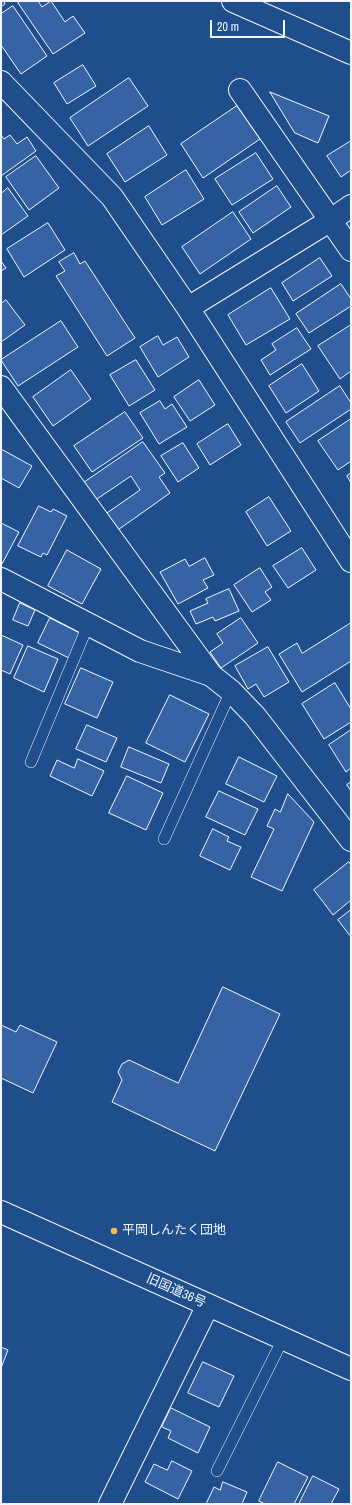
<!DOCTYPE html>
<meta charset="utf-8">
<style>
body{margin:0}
#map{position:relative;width:352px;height:1505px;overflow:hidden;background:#1f4e8c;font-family:"Archivo Narrow",sans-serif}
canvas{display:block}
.frame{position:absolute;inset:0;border:2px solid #f2f6ff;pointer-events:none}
.scale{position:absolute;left:210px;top:20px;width:75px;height:18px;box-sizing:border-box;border:2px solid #f2f6ff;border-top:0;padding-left:5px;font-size:12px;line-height:14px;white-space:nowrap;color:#f2f6ff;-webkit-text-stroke:3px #1f4e8c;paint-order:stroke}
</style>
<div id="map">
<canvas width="352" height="1505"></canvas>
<div class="frame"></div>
<div class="scale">20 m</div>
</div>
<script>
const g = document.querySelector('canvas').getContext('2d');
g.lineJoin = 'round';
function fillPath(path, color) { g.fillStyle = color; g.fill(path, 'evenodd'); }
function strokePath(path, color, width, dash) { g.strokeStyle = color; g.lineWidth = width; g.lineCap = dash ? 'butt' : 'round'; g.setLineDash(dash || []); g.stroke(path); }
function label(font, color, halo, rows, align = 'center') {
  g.font = font + ' "Archivo Narrow","Noto Sans JP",sans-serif'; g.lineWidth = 3; g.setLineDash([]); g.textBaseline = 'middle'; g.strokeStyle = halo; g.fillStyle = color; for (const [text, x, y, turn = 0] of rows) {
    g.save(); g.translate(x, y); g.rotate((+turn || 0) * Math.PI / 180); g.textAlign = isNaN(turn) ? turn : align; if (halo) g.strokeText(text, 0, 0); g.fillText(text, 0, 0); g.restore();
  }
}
const building = new Path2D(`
 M1,1H4L5,4L1,7Z
 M21,1H38L42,7L51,1L65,22L73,16L85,33L53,54L18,3Z
 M13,6L47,56L21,74L1,45V14Z
 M83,65L96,86L67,104L54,83Z
 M129,78L148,106L88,146L70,118Z
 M270,92L329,116L318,143L295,133Z
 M237,106L260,139L203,178L181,144Z
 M149,126L167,155L125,182L107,154Z
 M1,135L4,139L10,135L17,144L27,137L36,151L1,176Z
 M351,141V170L341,177L327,156Z
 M256,153L273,179L232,205L215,179Z
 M36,156L59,188L29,210L6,177Z
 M186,170L204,199L162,225L145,197Z
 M277,186L291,207L253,233L239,212Z
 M8,188L28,216L1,235V194Z
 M233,212L251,239L200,274L182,247Z
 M48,223L65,250L24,277L7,249Z
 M74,253L80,264L85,261L135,338L107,356L56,276L65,271L59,262Z
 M320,258L332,276L293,301L282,283Z
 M1,261L6,268L1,271Z
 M341,284L351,299V306L309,333L296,314Z
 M271,288L290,319L246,345L228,315Z
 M6,300L25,325L1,342V304Z
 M61,321L78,347L18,386L1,360Z
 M351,325V371L340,379L318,346Z
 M297,328L311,349L270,375L261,360L276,350L272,344Z
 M158,336L163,345L177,337L189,357L158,377L140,347Z
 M136,360L155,390L129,406L110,375Z
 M302,364L319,391L286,413L269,386Z
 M71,370L91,399L53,426L33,397Z
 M199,380L215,405L190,421L174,397Z
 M340,386L351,403V409L300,443L286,422Z
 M160,401L165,409L172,404L187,427L159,444L140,413Z
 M125,412L143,438L92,472L74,446Z
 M351,419V461L338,470L318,441Z
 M228,424L241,445L210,465L197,444Z
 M143,442L165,473L159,477L170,493L115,532L104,515L140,490L131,476L94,501L82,484Z
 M183,443L199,468L178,482L161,456Z
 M1,449L32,466L19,488L1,478Z
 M351,473V483L347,476Z
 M269,497L291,531L267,546L246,512Z
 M39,506L51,512L53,509L67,516L47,555L43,553L41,557L18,546Z
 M1,523L19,532L2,564H1Z
 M302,548L316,570L288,588L273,566Z
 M67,550L101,569L82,604L48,586Z
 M205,558L214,575L203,580L208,588L178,604L160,572L185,559L189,566Z
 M260,568L272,587L265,592L271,600L252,612L234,585Z
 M229,589L239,611L215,621L213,617L196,624L190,611L208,603L206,599Z
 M20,603L35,610L28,626L13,620Z
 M50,618L80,633L69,658L38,643Z
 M241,618L258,643L221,668L210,652L223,643L217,634Z
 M351,623V661L302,692L279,654L297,643L302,653Z
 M1,635L23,645L10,674L1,670Z
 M28,646L58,659L44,692L14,678Z
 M268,647L289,682L264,697L256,684L248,689L235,666Z
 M81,668L113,682L97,718L65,704Z
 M335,683L351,709V722L324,739L302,704Z
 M170,695L209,714L185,762L146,743Z
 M87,725L117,738L106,762L76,749Z
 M351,730V768L346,772L329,745Z
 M129,747L169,764L161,783L121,767Z
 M239,757L277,776L264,802L226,784Z
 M78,759L104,771L92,796L50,776L57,760L74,768Z
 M127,776L163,793L146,830L109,813Z
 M351,782V791L347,785Z
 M219,791L258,809L245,835L206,817Z
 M288,794L314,822L282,891L251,877L274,829L267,826L275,809L280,812Z
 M213,829L229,837L227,841L241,847L230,870L200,856Z
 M349,862L351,865V900L333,915L314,890Z
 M351,910V937L338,920Z
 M223,987L280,1014L215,1151L112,1102L122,1080L118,1072L122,1064L129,1060L178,1083Z
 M1,1025L16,1032L20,1025L57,1042L33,1093L1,1078Z
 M1,1347L8,1350L1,1368Z
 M203,1362L234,1376L219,1407L188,1393Z
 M171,1408L210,1427L198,1453L168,1438L171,1431L162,1427Z
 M172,1461L192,1471L178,1499L145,1482L154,1464L167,1470Z
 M278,1462L308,1477L294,1504H265L259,1501Z
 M313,1476L339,1489L331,1504H299Z
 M223,1482L247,1492L242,1504H206L214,1487L220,1490Z`);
const service = new Path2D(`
 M31,762L88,625
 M164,839L231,691
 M217,1471L283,1339`);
const minor = new Path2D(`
 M1,82L112,197L188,308L351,561
 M240,90L351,250
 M188,308L331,220L351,206
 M1,387L211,675
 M1,579L140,651L211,675L231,691L255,716L351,840
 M110,1504L208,1305`);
const tertiary = new Path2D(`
 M1,1212L351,1369`);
const trunk = new Path2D(`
 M233,1L351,53`);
const markers = [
 [114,1231,4,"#ffb74d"]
];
const poiNames = [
 ["平岡しんたく団地",122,1231]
];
const streetNames = [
 ["旧国道36号",176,1291,24]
];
fillPath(building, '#3563a3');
strokePath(building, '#f2f6ff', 1);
strokePath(service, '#f2f6ff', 12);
strokePath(minor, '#f2f6ff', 24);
strokePath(tertiary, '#f2f6ff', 24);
strokePath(trunk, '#f2f6ff', 24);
strokePath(service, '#1f4e8c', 11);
strokePath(minor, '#1f4e8c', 22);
strokePath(tertiary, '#1f4e8c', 22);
strokePath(trunk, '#1f4e8c', 22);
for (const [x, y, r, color] of markers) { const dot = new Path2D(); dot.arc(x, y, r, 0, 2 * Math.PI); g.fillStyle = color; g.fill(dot); strokePath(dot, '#1f4e8c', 1.5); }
label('13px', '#f2f6ff', '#1f4e8c', poiNames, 'left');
label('13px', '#f2f6ff', '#1f4e8c', streetNames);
</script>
